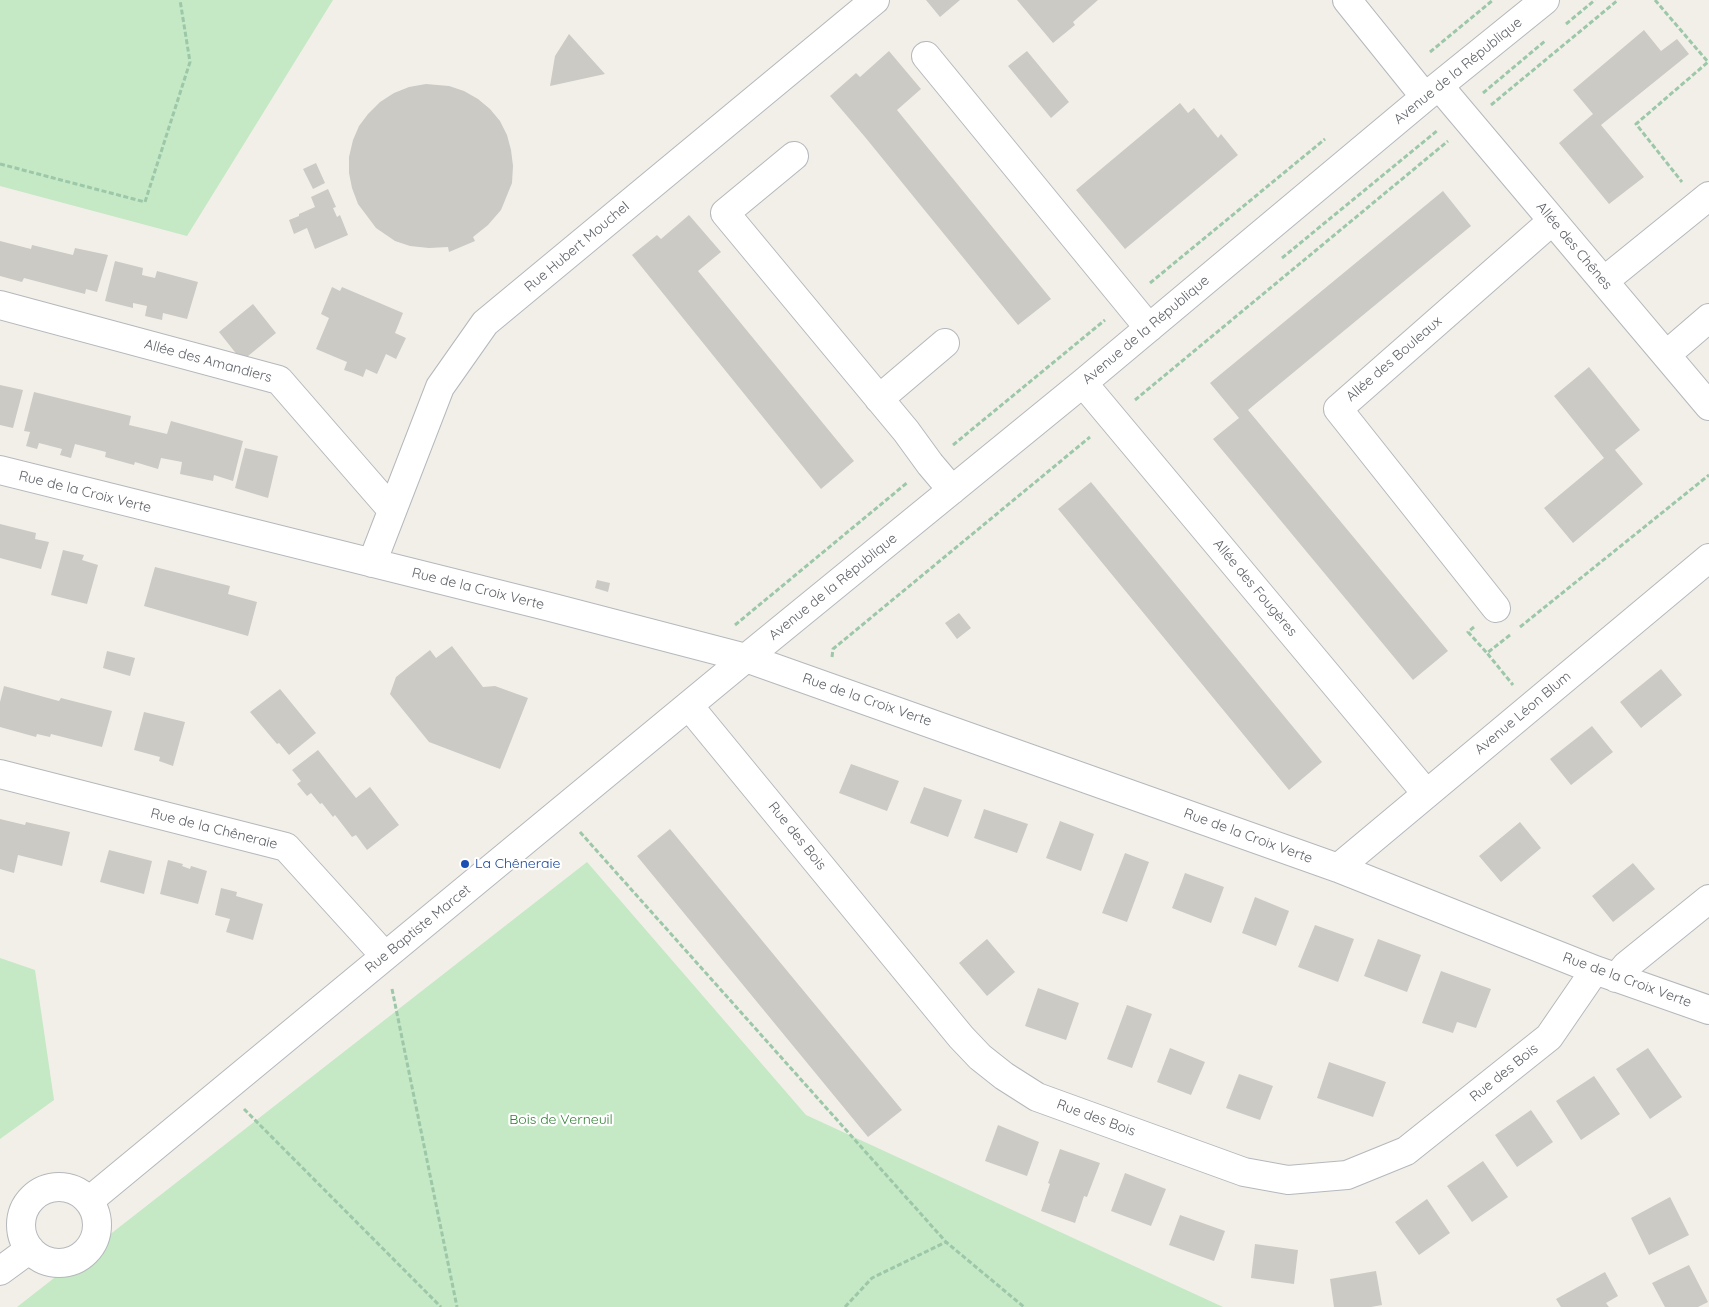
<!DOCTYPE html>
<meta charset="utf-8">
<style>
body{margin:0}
canvas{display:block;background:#f1efe8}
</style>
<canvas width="1709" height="1307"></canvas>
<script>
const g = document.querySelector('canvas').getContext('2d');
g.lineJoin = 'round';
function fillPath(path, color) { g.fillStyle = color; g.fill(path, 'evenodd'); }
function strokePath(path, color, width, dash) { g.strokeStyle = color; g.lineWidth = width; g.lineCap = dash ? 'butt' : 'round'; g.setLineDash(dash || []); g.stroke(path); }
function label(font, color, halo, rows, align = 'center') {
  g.font = font + ' Quicksand,sans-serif'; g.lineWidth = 4.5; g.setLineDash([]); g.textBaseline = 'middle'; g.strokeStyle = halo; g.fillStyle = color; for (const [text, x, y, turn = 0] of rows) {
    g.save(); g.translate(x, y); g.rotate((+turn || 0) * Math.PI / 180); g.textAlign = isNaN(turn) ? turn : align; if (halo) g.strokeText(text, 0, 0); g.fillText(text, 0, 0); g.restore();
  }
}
const green = new Path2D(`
 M0,0H333L187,236L0,186Z
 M587,862L806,1115L1223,1307H17Z
 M0,958L35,970L54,1100L0,1139Z`);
const building = new Path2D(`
 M926,0H960L940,17Z
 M1017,0H1098L1073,22L1075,25L1053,43Z
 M1644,30L1661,51L1677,39L1689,54L1601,125L1644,177L1609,204L1559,143L1593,114L1573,90Z
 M569,34L605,74L550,86L555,56Z
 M889,51L921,89L897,110L1051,299L1018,325L865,137L830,96L856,73L860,77Z
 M1027,51L1069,102L1051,118L1008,66Z
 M426,84L449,86L464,91L478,99L490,109L500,121L507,135L511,150L513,166L512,183L501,210L488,225L473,237L475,241L449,252L448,247L429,248L410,246L395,241L376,228L358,204L352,188L349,173V157L353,140L359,126L368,114L380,102L394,93L409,87Z
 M1180,103L1188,113L1194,108L1218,138L1221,134L1238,155L1125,249L1076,190Z
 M316,163L325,183L313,189L303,169Z
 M328,189L336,207L333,208L337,217L340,215L348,235L315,249L307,228L294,234L289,220L299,216V214L315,207L311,197Z
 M1443,191L1471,226L1248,410L1448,651L1413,680L1213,439L1239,418L1210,383Z
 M689,215L721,252L698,271L854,461L821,489L632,255L657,235L661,239Z
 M0,241L31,249L32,245L73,255L75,248L108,255L97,292L86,289L85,294L24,278L22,282L0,276Z
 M115,261L143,268L142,275L155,278L157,271L198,282L187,319L163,313L162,320L145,316L147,306L133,303V308L105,301Z
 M332,287L340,291L342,287L403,313L395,333L406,338L396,359L386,354L377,374L366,369L363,377L353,373L344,370L347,362L316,349L329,318L321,314Z
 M253,304L276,333L242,361L219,332Z
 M1589,367L1640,430L1615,450L1643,484L1573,543L1544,508L1604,458L1554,396Z
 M0,385L23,390L13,428L0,425Z
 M34,392L131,416L129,425L167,434L171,421L243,441L233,481L214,475L213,481L180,474L182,462L161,458L158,469L135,462L134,465L105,457L106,452L75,444L71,458L60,455L62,449L39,443L37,449L26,446L30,432L24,431Z
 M245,448L278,456L268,498L235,488Z
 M1091,482L1322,762L1289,790L1058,509Z
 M0,524L36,533L35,539L49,542L41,569L0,558Z
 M63,550L84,555L82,560L98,565L87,604L51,595Z
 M155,567L230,586L228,594L257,602L248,636L144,606Z
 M597,580L610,583L608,592L595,588Z
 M959,613L971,628L957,639L945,623Z
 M452,646L483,687L495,686L528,698L500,769L429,742L390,694L396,677L430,650L436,658Z
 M107,651L135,658L130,676L103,668Z
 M1661,669L1682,695L1641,728L1620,702Z
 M4,686L59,701L61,698L112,711L102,747L51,734L50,737L37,734L36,737L0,727V702Z
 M280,689L316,733L289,755L279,743L277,744L250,712Z
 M144,712L185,722L173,766L159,761L160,757L134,750Z
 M1592,726L1613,752L1571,785L1550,759Z
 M318,750L356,798L370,787L399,825L367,850L356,835L352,837L335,815L333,817L322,803L320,804L311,793L307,796L297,784L301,781L292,770Z
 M851,764L899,781L887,811L839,793Z
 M924,787L962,800L948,837L910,823Z
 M984,809L1028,824L1017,853L974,838Z
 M0,819L25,825L26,822L70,832L62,866L18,855L14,873L0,869Z
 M1060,821L1094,834L1081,871L1046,858Z
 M1520,822L1541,848L1501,882L1479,856Z
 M670,829L902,1110L868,1137L637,856Z
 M109,850L152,861L144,894L100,882Z
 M1125,853L1149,862L1127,922L1102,913Z
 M168,860L183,864L182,866L190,869L191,866L207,871L198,904L160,894Z
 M1633,863L1655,889L1613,922L1592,896Z
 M1185,873L1224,887L1211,923L1172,908Z
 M221,888L237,892L236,896L263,904L253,940L226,932L230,919L215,915Z
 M1255,897L1289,911L1276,946L1242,933Z
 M1315,925L1354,939L1338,982L1298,967Z
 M987,939L1015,972L987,996L959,963Z
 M1378,939L1421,955L1407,992L1364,976Z
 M1441,971L1491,989L1476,1028L1457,1022L1453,1033L1422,1023Z
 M1038,988L1079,1003L1066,1040L1025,1026Z
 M1127,1005L1152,1014L1132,1068L1107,1059Z
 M1170,1048L1205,1062L1191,1095L1157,1082Z
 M1648,1048L1682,1097L1650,1119L1616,1069Z
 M1329,1062L1386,1082L1373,1117L1317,1098Z
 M1239,1074L1273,1086L1260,1120L1226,1108Z
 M1594,1076L1620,1114L1581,1140L1556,1101Z
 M1531,1110L1553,1142L1517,1167L1495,1135Z
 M998,1125L1039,1142L1027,1176L985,1161Z
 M1060,1149L1100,1163L1087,1197L1084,1196L1075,1223L1041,1211L1050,1184L1048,1183Z
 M1483,1161L1508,1197L1472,1222L1447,1186Z
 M1125,1173L1166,1189L1151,1226L1111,1211Z
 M1670,1197L1689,1235L1649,1255L1631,1218Z
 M1427,1199L1450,1233L1419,1255L1395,1222Z
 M1180,1215L1225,1231L1214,1261L1169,1245Z
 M1255,1244L1298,1250L1294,1284L1251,1278Z
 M1689,1265L1708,1302L1698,1307H1665L1652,1283Z
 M1376,1271L1382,1305L1371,1307H1334L1330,1279Z
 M1605,1272L1618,1296L1606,1303L1609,1307H1561L1556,1299Z`);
const path = new Path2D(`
 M1655,0L1708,62L1636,124L1682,182
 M1566,24L1595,0
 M1430,52L1493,0
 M1483,93L1545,41
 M1491,105L1618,0
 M0,164L145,202L190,62L180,0
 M1282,258L1438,130
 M1150,283L1325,139
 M1135,400L1448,141
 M953,445L1105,320
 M735,625L908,482
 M1474,627L1468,632L1487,653
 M1520,627L1709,475
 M1510,635L1487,653L1513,685
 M832,657L833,649L1090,437
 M580,832L946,1242
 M392,989L457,1307
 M244,1109L441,1307
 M845,1307L872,1278L946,1242L1024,1307`);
const minor = new Path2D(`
 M1347,0L1425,97
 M926,56L1149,328
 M1439,86L1709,406
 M794,156L725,213L906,431L930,464L952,490
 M1604,281L1709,196
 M0,305L279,380L392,510
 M1666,355L1709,318
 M1083,383L1426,793
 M879,399L945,343
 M0,470L550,607L746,658L1338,868L1595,970L1709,1010
 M372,563L440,387L485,323L875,0
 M1496,608L1338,409L1552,221
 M689,706L961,1037L980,1057L1004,1076L1037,1097L1244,1172L1288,1180L1347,1175L1406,1151L1549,1037L1595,970
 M0,774L286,847L385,956
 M1338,868L1709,558
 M1616,978L1626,966L1709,899
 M21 1225a38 38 0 1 1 76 0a38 38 0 1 1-76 0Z
 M90,1200L746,658L1083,383L1425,97L1545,0
 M0,1271L30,1249`);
const markers = [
 [465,864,5,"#1a4fb4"]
];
const streetNames = [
 ["Avenue de la République",1458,71,-39],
 ["Allée des Chênes",1574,246,50],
 ["Rue Hubert Mouchel",577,247,-40],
 ["Avenue de la République",1146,330,-40],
 ["Allée des Bouleaux",1394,359,-41],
 ["Allée des Amandiers",208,361,15],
 ["Rue de la Croix Verte",85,492,14],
 ["Avenue de la République",833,587,-39],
 ["Allée des Fougères",1255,588,50],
 ["Rue de la Croix Verte",478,589,14],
 ["Rue de la Croix Verte",867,700,19],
 ["Avenue Léon Blum",1523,713,-40],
 ["Rue de la Chêneraie",214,829,14],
 ["Rue des Bois",797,836,51],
 ["Rue de la Croix Verte",1248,836,20],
 ["Rue Baptiste Marcet",418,929,-39],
 ["Rue de la Croix Verte",1627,980,20],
 ["Rue des Bois",1504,1073,-39],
 ["Rue des Bois",1096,1118,20]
];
const transitNames = [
 ["La Chêneraie",475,864]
];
const parkNames = [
 ["Bois de Verneuil",561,1120]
];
fillPath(green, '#c5e8c5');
fillPath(building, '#cccac5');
strokePath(minor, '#b5b8bc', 30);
strokePath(path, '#9cc7a9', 3, [5, 2.5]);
strokePath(minor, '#fff', 28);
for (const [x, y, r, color] of markers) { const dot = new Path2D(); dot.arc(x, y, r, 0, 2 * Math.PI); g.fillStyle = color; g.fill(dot); strokePath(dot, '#fff', 2); }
label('14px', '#5f6368', '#fff', streetNames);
label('14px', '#164399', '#fff', transitNames, 'left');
label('14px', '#348238', '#fff', parkNames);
</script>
